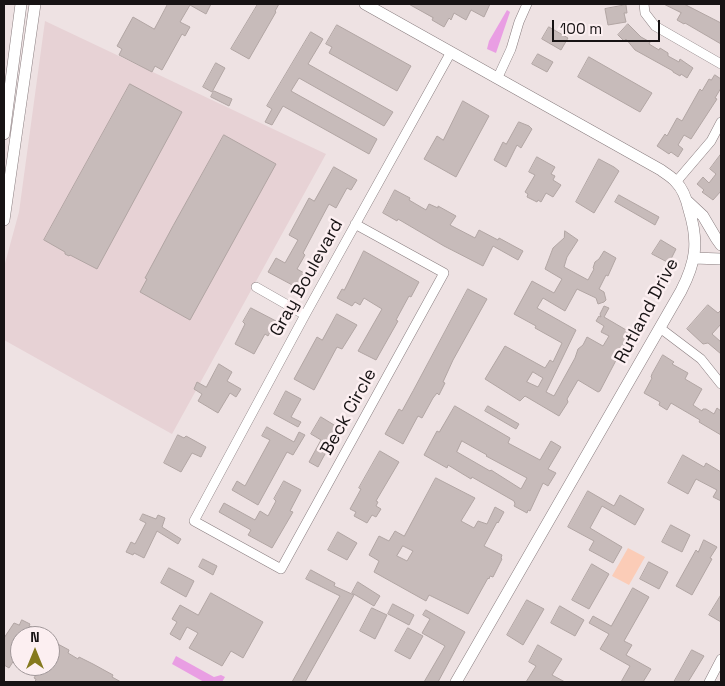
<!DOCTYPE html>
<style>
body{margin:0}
#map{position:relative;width:725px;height:686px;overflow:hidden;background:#eee2e3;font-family:"Space Grotesk",sans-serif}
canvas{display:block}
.frame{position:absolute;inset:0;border:5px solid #171314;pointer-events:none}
.north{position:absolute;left:10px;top:626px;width:50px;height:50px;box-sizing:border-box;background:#fceff1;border:1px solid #a09799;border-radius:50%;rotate:0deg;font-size:14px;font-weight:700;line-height:20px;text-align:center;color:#171314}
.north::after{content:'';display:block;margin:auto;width:18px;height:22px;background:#85791e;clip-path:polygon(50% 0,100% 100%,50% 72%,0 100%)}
.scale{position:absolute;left:552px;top:20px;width:108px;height:22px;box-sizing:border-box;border:2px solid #171314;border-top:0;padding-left:6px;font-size:15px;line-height:18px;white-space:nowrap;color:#171314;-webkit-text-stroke:4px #fceff1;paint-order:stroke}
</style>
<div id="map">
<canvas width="725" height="686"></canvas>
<div class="frame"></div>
<div class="north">N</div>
<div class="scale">100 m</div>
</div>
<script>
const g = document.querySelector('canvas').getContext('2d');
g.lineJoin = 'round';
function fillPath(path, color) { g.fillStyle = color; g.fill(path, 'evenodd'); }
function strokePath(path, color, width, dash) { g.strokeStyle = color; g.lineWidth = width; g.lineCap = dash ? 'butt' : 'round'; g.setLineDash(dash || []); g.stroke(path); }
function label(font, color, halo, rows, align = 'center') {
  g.font = font + ' "Space Grotesk",sans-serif'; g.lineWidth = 5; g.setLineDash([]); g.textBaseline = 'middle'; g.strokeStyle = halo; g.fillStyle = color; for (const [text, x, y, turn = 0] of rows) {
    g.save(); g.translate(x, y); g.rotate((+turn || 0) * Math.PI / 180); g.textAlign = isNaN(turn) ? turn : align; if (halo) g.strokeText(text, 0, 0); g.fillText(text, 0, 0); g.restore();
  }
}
const built = new Path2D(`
 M45,21L326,154L172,434L4,340V267L19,212Z`);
const green = new Path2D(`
 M628,548L645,557L629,585L612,576Z`);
const water = new Path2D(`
 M507,10L510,12L496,53L487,49L489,41Z
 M176,656L214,677L221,675L225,677L222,682H204L172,664Z`);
const building = new Path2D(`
 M168,4H211L206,14L190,5L180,22L190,27L185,36L182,34L162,70L155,66L152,72L119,55L122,49L117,46L133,17L154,29Z
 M258,4H279L275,11L276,12L249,59L231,49Z
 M409,4H490L484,17L471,10L466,20L454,13L451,20L449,18L444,27L432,20L433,18Z
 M664,4H684L721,23V44L685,23L684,24L677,20L681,13Z
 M626,5L627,13H624L626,22L608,25L605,9Z
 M628,24L641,37L650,42L649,44L659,50L660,48L668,53V56L679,62L680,59L693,68L687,78L681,74L680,76L673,72V71L635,50L626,39L624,41L618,35Z
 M337,25L411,66L397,91L329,53L332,47L326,44Z
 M549,27L568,38L561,50L542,39Z
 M311,32L323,39L308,64L393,112L384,126L299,78L291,91L377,139L369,154L283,106L272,125L265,122L272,109L267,106Z
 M538,54L553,62L547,72L532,64Z
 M589,57L652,93L640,112L578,77Z
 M216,63L225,68L212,92L203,87Z
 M715,75L721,79V88L715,98L717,99L691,139L684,135L678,145L683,149L678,157L671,152L669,154L657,146L665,134L667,136L677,118L682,121L700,89L702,91L709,79L711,80Z
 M130,84L182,112L97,269L70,255L69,256L65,254V252L44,240Z
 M214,91L232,99L229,106L211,97Z
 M463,101L489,116L456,177L424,159L437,136L443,140Z
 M519,122L529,126L532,129L521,148L517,145L506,167L494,160L503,142L506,144Z
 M224,135L276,164L190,320L140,292L147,279L145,278L173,226Z
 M721,154V191L713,200L702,192L704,190L697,184L703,177L709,183L716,174L710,169Z
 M537,157L555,167L551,174L555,176L553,180L561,185L553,197L546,193L541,202L538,200L537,202L527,197L528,194L525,192L535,175L529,172Z
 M599,159L614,167L619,171L594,213L576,202Z
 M334,167L357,180L351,190L347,188L336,208L329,204L303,253L305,255L297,269L304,273L296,287L268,272L276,258L285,263L298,240L289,235L309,198L314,201Z
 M395,190L410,198L409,200L426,210L429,204L438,208V206L456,216L450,225L475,238L479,230L498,240L499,238L523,251L518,260L493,246L483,266L444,246L398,219L397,221L383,213Z
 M619,195L659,217L655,225L615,202Z
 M565,231L578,240L567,257L564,267L588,280L594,269L593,268L595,262L599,259L604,251L616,258L608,276L606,275L599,289L604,292L606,300L604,302L598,304L596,298L577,289L565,311L543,298L537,308L576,330L546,392L554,396L575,358L578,349L583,345L587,337L603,346L609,336L601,332L604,326L596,321L599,316L601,317L600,314L604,306L609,308L604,317L633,334L626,346L624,345L600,391L598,392L578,380L567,399L568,402L559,416L525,396L520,401L485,379L505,346L545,368L550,360L553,362L562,343L535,328L536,326L514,314L532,281L554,293L562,279L545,269L553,248L564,238ZM533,372L543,378L538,387L527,382Z
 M661,240L676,249L669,263L652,254Z
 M364,251L419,282L411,297L409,296L396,320L398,321L376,360L358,351L382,309L364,298L360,305L355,302L352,306L337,298L342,289L344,290Z
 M468,289L487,299L453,360L443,382L445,383L439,395L437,393L433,398L422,418L418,416L403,444L385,434L399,409L402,411L413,391Z
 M708,305L718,313L721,310V324L712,334L721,342V354L708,343L703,344L687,329Z
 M251,308L276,321L268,336L265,334L254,354L235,344L245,324L243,322Z
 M337,314L357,325L342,349L337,347L314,390L294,379L317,337L322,340Z
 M663,355L674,362L672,364L688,373L685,379L702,389L693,405L702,411L703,409H706L714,414L717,408L721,411V435L699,422L700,420L671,403L667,410L659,405L660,402L644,393L652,378L651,377L652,374Z
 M219,364L232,372L227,381L241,389L236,397L230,393L218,413L198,401L202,394L194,389L197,382L206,387Z
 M286,391L301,399L291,417L301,422L298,427L274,414Z
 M455,406L510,438L508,443L540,460L551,441L561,447L548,469L556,473L548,486L543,483L530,511L528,510L527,513L514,506L515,504L514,501L472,477L471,479L448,465L447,468L424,455L437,431L439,432ZM462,441L487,455L486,456L527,478L521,489L491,470L490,471L457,452Z
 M488,406L519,424L516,429L485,411Z
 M321,417L339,428L318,467L309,462L321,440L311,434Z
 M267,427L294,442L299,432L305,435L293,455L287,452L258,505L232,490L237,481L245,486L270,440L262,436Z
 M178,435L184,438L186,436L206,447L201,457L192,453L181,472L164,463Z
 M380,451L399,462L376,501L378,502L376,506L381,509L376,517L372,515L367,523L354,516L356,512L350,509L361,489L359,488Z
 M683,455L704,467L706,463L721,472V501L713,497L717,490L696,479L688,494L668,483Z
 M436,478L475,498L461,521L474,528L478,521L487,524L495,507L504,512L498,523L497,522L484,546L502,555L501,558L502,559L493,577L490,576L489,579L488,578L468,614L429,595L426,601L374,572L379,561L369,555L379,536L389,541L395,531L404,536ZM403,546L413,551L407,561L397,556Z
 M284,481L301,490L290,511L293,512L272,548L248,535L251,530L219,512L224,503L255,520L260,511L268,516L276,501L274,499Z
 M588,491L614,506L620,495L644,509L635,525L602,506L590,528L622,547L613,563L589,550L594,541L568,527Z
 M143,514L156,519L158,515L165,518L162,527L181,539L178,544L157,531L144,558L134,553L133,555L126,552L131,542L135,544L146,523L140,520Z
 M671,525L690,535L682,552L662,542Z
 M338,532L357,543L347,560L328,550Z
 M704,540L717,547L710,558L712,559L692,595L676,586L696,550L698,552Z
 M203,559L217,566L213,575L199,567Z
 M649,562L668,572L659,589L640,579Z
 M592,564L609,574L589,609L572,600Z
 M169,568L194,581L186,597L161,583Z
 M311,570L335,583L334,586L354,595L305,682H292L340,596L306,579Z
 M358,582L380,596L374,606L352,593Z
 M633,588L649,597L624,641L632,645L626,655L651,669L643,682H621L630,666L600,649L609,634L589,623L593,616L611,626Z
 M211,593L263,622L243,658L231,651L222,666L189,648L198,633L187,627L180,640L170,634L177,622L172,619L180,605L198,615Z
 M721,595V622L709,615Z
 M527,600L544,609L523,645L507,635Z
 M393,604L414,615L409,625L388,614Z
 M560,606L584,620L575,636L551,623Z
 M372,608L387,615L375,639L360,631Z
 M426,610L465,632L438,682H424L445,646L422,633L430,619L423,615Z
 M22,620L30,624L29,626L32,627L27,636H20V654L18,658L16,657L9,668L4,665V638L14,623L19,625Z
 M408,628L423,636L410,659L395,651Z
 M56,643L69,650L68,653L78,659L79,657L93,664L113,675L112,677L121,682H35L36,679L34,678L41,666H50V649L52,645L54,646Z
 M538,645L562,659L552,675L565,682H526L536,666L529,662Z
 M692,650L704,656L688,682H674Z`);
const street = new Path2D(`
 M644,4L645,13L655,26L721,64
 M498,77L511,49L519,22L527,4
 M676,182L711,141L721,122
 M355,224L444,273L281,569L194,521L305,315L451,52
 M256,287L305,315
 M660,328L701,359L721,384
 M709,682L721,659`);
const secondary = new Path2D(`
 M365,4L661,170C666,174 672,177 676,182C683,189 687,201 689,210C699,242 696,262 681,291L456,682
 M4,134L21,4
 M687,201L703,216L716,238L721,245
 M4,220L35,4
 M694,258L721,259`);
const streetNames = [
 ["Gray Boulevard",307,278,-61],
 ["Rutland Drive",647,311,-62],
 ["Beck Circle",349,412,-61]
];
fillPath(built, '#e7d2d5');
fillPath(green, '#fbccb7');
fillPath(water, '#e99ee3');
fillPath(building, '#c7bbba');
strokePath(building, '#b1a5a3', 1);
strokePath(street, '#887c7e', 10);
strokePath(secondary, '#887c7e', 12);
strokePath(street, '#fff', 9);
strokePath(secondary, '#fff', 11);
label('18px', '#171314', '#fceff1', streetNames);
</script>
